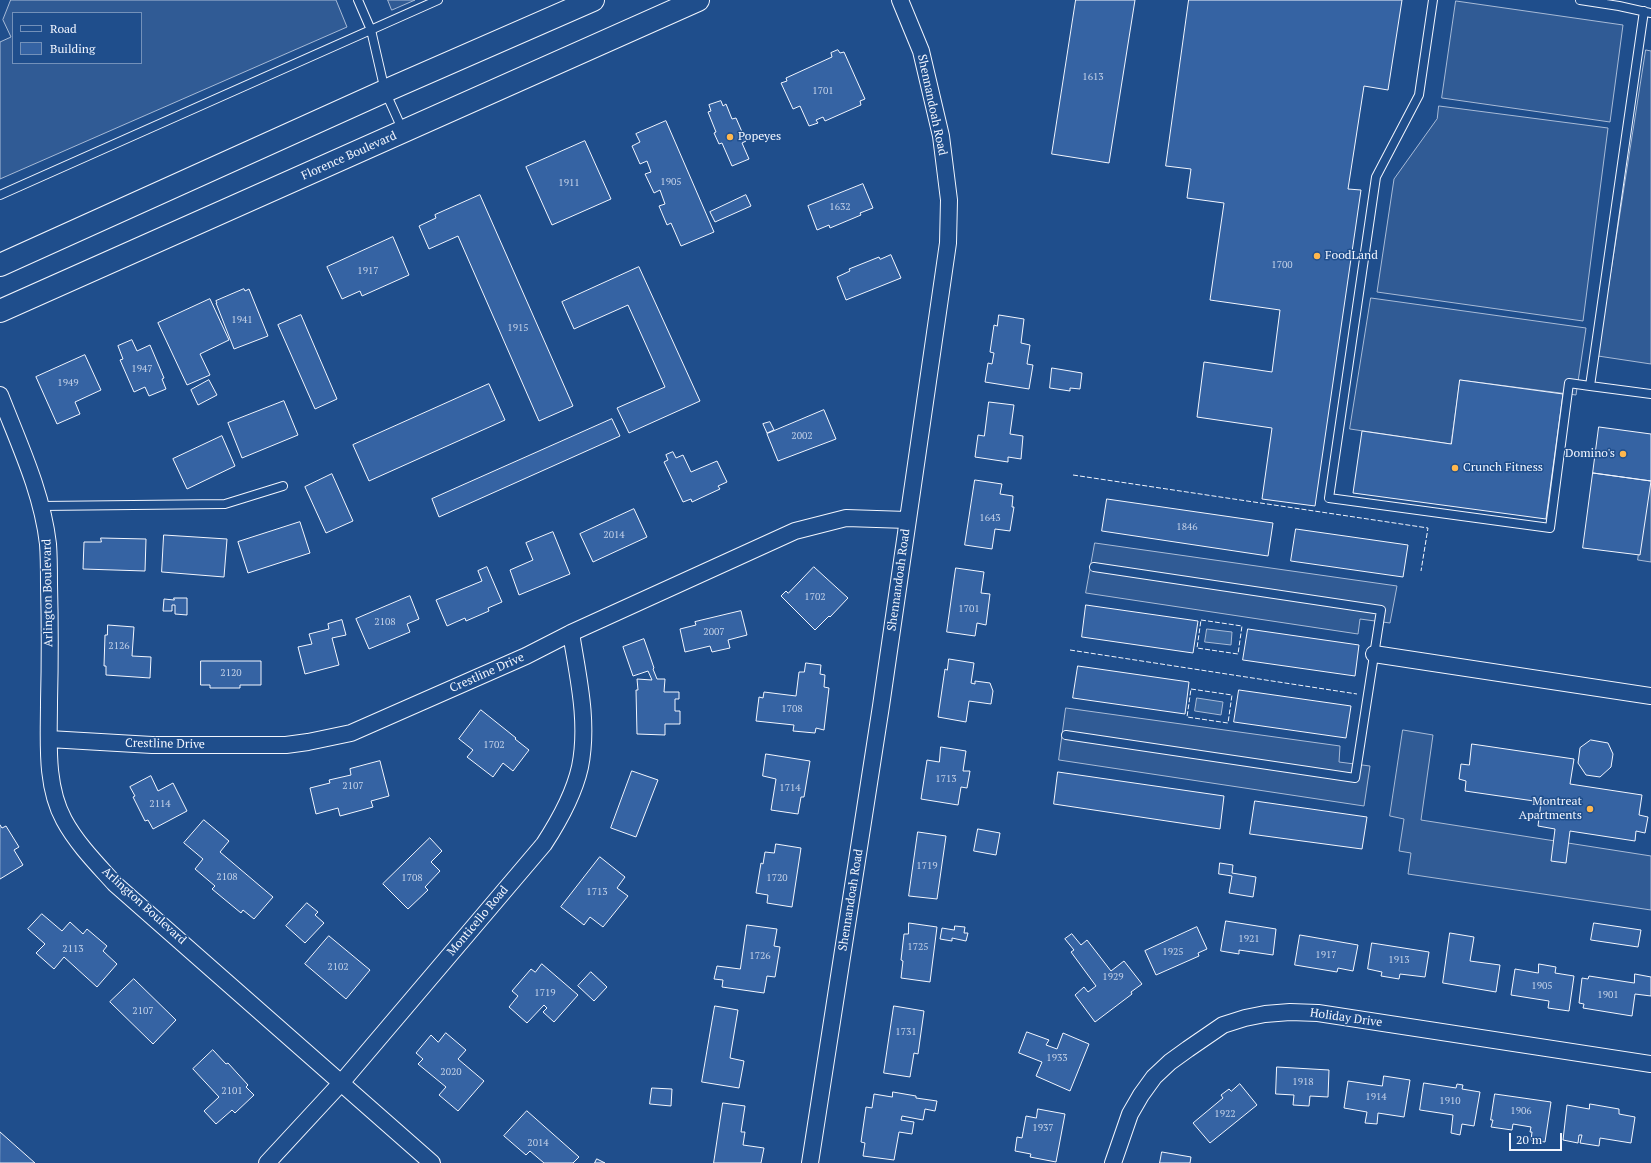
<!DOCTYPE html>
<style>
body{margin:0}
#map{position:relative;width:1651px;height:1163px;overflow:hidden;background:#1f4e8c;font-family:"PT Serif",serif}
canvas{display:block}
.legend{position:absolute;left:12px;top:12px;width:130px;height:52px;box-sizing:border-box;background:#1f4e8c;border:1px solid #7391ba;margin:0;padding:5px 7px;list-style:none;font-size:12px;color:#f2f6ff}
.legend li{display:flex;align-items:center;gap:8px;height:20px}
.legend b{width:20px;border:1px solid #7391ba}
.scale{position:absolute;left:1509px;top:1133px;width:53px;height:18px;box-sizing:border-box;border:2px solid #f2f6ff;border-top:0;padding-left:5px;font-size:12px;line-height:14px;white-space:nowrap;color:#f2f6ff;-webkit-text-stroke:3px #1f4e8c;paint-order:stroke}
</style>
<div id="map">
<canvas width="1651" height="1163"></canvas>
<ul class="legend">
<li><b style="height:5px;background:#1f4e8c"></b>Road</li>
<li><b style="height:11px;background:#3563a3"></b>Building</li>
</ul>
<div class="scale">20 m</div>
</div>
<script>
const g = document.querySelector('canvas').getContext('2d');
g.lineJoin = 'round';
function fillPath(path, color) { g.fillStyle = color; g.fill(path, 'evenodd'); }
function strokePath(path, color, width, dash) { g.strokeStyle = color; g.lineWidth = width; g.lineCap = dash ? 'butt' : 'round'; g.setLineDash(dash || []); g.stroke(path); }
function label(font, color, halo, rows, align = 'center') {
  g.font = font + ' "PT Serif",serif'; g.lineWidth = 3; g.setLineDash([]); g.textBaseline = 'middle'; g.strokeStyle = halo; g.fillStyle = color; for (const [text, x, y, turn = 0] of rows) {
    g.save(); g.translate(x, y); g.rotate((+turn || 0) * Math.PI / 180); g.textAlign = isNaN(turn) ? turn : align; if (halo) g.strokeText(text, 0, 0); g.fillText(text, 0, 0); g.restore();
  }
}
const parking = new Path2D(`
 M11,0H336L347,27L0,179V42L11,37L3,20ZM13,13H141V63H13Z
 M388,0H415L392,10Z
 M1456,1L1623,25L1610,122L1442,98Z
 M1646,50L1651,51V364L1598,356Z
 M1439,106L1608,128L1583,321L1377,292L1394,179L1437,119Z
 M1371,298L1586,328L1576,395L1460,380L1451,444L1350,429Z
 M1651,463V562L1638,560Z
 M1095,543L1397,586L1390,623L1360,619L1358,634L1086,593Z
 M1066,708L1340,746L1339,762L1370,766L1364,806L1059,760Z
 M1403,730L1433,735L1421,820L1651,856V910L1408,874L1411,853L1399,851L1404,819L1390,816Z`);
const water = new Path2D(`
 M1207,629L1232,632L1231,645L1205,642Z
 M1197,698L1223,702L1221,715L1195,711Z`);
const building = new Path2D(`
 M1076,0H1135L1109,163L1052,154Z
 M1189,0H1402L1388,90L1364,86L1348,189L1361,190L1315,506L1262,499L1272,428L1197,417L1204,362L1272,372L1280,310L1210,300L1224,203L1187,198L1191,169L1166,166Z
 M838,50L840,53L844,52L865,99L860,101L861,105L825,121L823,117L816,120L818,123L809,126L800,106L793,109L781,83L787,81L786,78L832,57L831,53Z
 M721,101L723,106L726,104L732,119L736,118L746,141L742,143L749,159L732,166L722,143L719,144L714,133L716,132L708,112L711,111L709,105Z
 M666,121L714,232L681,246L671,223L667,225L659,206L665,204L660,190L654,193L645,174L651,172L647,161L640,164L632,146L640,142L636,134Z
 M585,141L611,199L552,225L526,167Z
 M863,184L873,208L860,213L861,215L830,228L829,225L817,230L808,206Z
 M480,195L573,406L539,421L458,236L429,249L419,226L436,218L435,215Z
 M746,195L751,206L715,222L710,212Z
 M393,237L409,275L362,296L360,291L342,299L327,267Z
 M891,255L901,278L846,300L837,277L850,271L849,269L879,257L880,259Z
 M639,267L700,401L629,433L617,408L665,387L628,305L574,329L562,302Z
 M244,289L245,291L249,289L268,336L234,349L216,303H217L216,301Z
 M210,299L229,340L200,354L210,375L187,385L158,323Z
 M301,315L337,399L315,409L278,325Z
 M999,315L1024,319L1021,343L1030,345L1027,364L1033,365L1029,389L985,382L988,363L992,364L994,353L990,352L994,325L997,326Z
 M132,340L137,351L150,345L164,378L162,379L166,389L149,396L145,387L134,392L120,360L123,359L118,346Z
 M85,355L101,390L75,402L80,414L57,424L36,377Z
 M1052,368L1082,373L1080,389L1070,388V391L1050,388Z
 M209,380L217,395L198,405L191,390Z
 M1460,380L1563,394L1546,519L1353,493L1362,431L1451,444Z
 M489,384L505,420L369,481L353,445Z
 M284,401L298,435L242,458L228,423Z
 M989,402L1014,405L1010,434L1023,436L1021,459L1008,457V462L975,457L978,435L984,436Z
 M824,410L836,439L778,461L767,434Z
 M612,419L620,436L439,517L432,499Z
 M770,422L774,430L767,433L763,424Z
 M1599,427L1651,434V481L1593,473Z
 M222,436L235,466L187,489L173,459Z
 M673,452L676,458L683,455L691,472L717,461L727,482L718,486L720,489L692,502L691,499L683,502L664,462L668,460L666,455Z
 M1593,473L1651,481L1640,555L1583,548Z
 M332,474L353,521L326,533L305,487Z
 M975,480L1002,484L1000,494L1013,496L1012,507H1014L1010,531L995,529L992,549L965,545Z
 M1107,499L1273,523L1268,556L1102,531Z
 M634,509L647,537L593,562L580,534Z
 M300,522L310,553L248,573L238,542Z
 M1296,529L1408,545L1403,577L1291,561Z
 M553,532L570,574L519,595L510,570L533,560L526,543Z
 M164,535L227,539L224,577L162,572Z
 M101,538L146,539L145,571L83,569L84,542H101Z
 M487,567L502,602L488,608L489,611L466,621L465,618L447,626L436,600L482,581L478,571Z
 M814,567L848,598L830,617L829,616L815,630L781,596L786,591L788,593Z
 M956,568L984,572L981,593L990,594L986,625L977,623L975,636L947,632Z
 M410,596L419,619L407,624L410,632L369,649L356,619Z
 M174,598H187V615L175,614V605H172V611H163L164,599L174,600Z
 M1086,605L1198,621L1193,653L1082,637Z
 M741,611L747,635L728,640L730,648L712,652L710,646L685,652L680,629L696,625L695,622Z
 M342,620L346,635L332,638L339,665L305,674L298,647L312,644L309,634L329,629L328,624Z
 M108,625L134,627L132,656L151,657L150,678L106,675V666H104L105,635H107Z
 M1248,629L1359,645L1355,676L1243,660Z
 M644,639L654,668L653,669L657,679H665L664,692H679V699H675V711H680V724H665V735L637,734L636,690H638L637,679L652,680L648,671L633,676L623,647Z
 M949,659L974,663L971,683L975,684V681L990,683L993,691L991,704L969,701L966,722L938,717L945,669L947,670Z
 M201,661H261V685H240V688H210V685H201Z
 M806,663L821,665L820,674L825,675L824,687L829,688L824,730L816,728L815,733L793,731L794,725L756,721L759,697L763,698L764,692L796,696L799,672H804Z
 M1078,666L1189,682L1185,714L1073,698Z
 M1239,690L1351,706L1346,738L1234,722Z
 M481,710L516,738L515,739L529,750L513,771L503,763L493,777L467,757L473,750L459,739Z
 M1591,740L1608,743L1613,754L1611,767L1600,777L1586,775L1578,763L1580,748Z
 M1472,744L1574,759L1570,784L1642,795L1639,815L1648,817L1645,833L1636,831L1635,841L1570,831L1566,863L1551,861L1555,829L1538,826L1541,802L1465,791L1466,781L1459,779L1461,764L1469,765Z
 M941,747L966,751L963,771H970L967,788L961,787L958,805L921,799L927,760L939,762Z
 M766,754L810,761L804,797H801L798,814L771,810L776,779L763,776Z
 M380,761L389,796L371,801L373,807L340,816L338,808L316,814L310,788L330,783L329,780L351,775L350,769Z
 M632,771L658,780L636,837L611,828Z
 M1058,772L1224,796L1220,829L1054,804Z
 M151,776L158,791L173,783L187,811L153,829L148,820L145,821L133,797L135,796L130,787Z
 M1255,801L1367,817L1362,849L1250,834Z
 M204,820L229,841L220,852L273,897L254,919L243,910L241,913L212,889L215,886L195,869L203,859L184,843Z
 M0,825L2,828L6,826L19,847L14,850L23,865L0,879Z
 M978,829L1000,833L996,855L974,851Z
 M918,832L946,836L937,899L909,896Z
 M430,838L442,851L431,862L440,871L425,887L428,890L408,909L383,884Z
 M776,844L801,848L792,907L767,903L768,895L756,893L761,863L763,864L765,852L774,853Z
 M600,857L625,877L617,888L628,896L603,927L590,917L584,925L561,907Z
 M1220,863L1233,865L1232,873L1256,877L1253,897L1229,893L1232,876L1219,874Z
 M307,903L318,912L315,915L324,923L305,943L286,926Z
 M42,914L62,931L70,922L83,934L87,929L107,946L103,951L117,964L97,987L64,957L54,969L36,953L45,944L28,929Z
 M1226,921L1276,929L1273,955L1239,950V954L1221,951Z
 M909,923L937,927L930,982L901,978L903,961L901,960L904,934H908Z
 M1594,923L1641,930L1638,947L1591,940Z
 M747,925L777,929L774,946L780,947L775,977L767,976L764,993L722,987L723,980L714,979L717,966L740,969Z
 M955,926L965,927L964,933H968L966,941L952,938V941L940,939L942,928L954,930Z
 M1197,927L1207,949L1198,953L1199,956L1156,975L1145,951Z
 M1450,933L1474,937L1470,961L1500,965L1496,992L1443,983Z
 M1072,934L1081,945L1087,940L1111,971L1124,961L1142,984L1131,992L1132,994L1095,1022L1075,995L1084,987L1088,992L1096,986L1071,952L1074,950L1065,939Z
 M1300,935L1358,945L1353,971L1338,968L1337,972L1295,965Z
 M329,936L370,970L346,999L305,964Z
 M1372,943L1429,952L1425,977L1400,974L1399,979L1381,976L1382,972L1368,969Z
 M542,964L578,995L554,1022L543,1012L547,1008L544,1005L527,1023L509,1007L518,996L512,991L531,969L535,972Z
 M1539,964L1556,967L1555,973L1574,976L1569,1011L1548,1008L1549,1001L1511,995L1515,969L1538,973Z
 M591,972L607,987L594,1001L578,986Z
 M1635,974L1651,977V996L1635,994L1632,1016L1583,1008L1584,1004L1579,1003L1582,978L1588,979L1589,976L1634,983Z
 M134,979L176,1020L153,1044L110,1002Z
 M715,1006L738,1010L730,1058L744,1061L739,1088L702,1082Z
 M894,1006L924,1011L918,1054L914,1053L910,1077L884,1073Z
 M1027,1032L1049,1040L1046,1045L1057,1049L1063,1033L1089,1044L1070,1091L1036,1076L1042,1062L1019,1053Z
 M446,1033L466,1050L458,1059L484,1081L458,1111L439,1095L446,1087L418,1064L423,1059L416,1053L431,1035L438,1042Z
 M213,1050L226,1064L228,1063L248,1085L246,1087L254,1095L235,1113L232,1110L216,1124L204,1111L219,1097L193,1069Z
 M1277,1067L1329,1070L1328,1097L1310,1096L1309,1106L1293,1105L1294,1095L1276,1094Z
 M1384,1076L1410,1080L1404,1117L1378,1113L1377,1124L1365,1123L1367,1112L1344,1108L1348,1081L1382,1086Z
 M1424,1083L1456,1088L1457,1084L1463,1085L1462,1089L1480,1092L1474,1126L1462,1124L1460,1135L1451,1133L1453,1115L1420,1110Z
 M1240,1084L1257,1105L1210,1143L1193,1123L1223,1098L1221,1095L1229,1089L1231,1091Z
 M652,1088L672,1089L671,1106L650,1104Z
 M893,1092L916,1096V1098L937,1101L935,1111L925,1109L923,1120L902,1116L901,1120L914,1122L912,1134L899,1132L894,1160L863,1156L865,1143L861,1142L866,1107L872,1108L874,1094L892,1097Z
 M1495,1094L1551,1102L1545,1142L1531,1140L1532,1132H1530L1531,1127L1513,1124L1512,1130L1491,1127L1493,1120H1491Z
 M723,1103L745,1106L741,1132H745L743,1145L764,1148L761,1163H714Z
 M1590,1104L1619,1109V1114L1635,1117L1631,1143L1600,1138L1599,1146L1580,1143L1582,1135H1579L1578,1143L1563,1140L1567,1105L1589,1109Z
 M1038,1109L1065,1114L1056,1162L1030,1157L1031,1154L1015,1151L1017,1137L1022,1138L1026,1116L1036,1118Z
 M527,1111L579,1157L573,1163H544L530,1151L526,1155L504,1136Z
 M0,1132L35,1163H0Z
 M1162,1152L1191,1157L1190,1163H1160Z
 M597,1159L605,1163H595Z`);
const service = new Path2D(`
 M358,0L371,30L385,91L403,131
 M1433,0L1419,95L1376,177L1329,498L1550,528L1569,383L1590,386
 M1580,0L1619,6L1651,13
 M1644,11L1590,386L1651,394
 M0,195L438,0
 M41,506L225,504L283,486
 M1066,735L1355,778L1381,610L1094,567`);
const minor = new Path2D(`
 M0,395C19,444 42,492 48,544C49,557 49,571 49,584C50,623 50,662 49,702C49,741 45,785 64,820C77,844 97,864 115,884L432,1163
 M1374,654L1651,696
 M49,739L152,745H286L308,742L351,733L526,656L571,633L795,531L846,518L907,520
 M267,1163L341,1083L544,844C559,821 574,794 580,767C589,722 578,677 571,633
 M810,1163L881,706L948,243L949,200L941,136L921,51L900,0
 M1113,1163L1130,1114L1141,1095L1154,1077L1170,1062L1188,1049L1223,1025L1245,1018L1265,1014L1290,1012L1318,1013L1651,1064`);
const trunk = new Path2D(`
 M0,265L385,91L593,0
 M0,311L698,0`);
const fence = new Path2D(`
 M1073,475L1428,528L1421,571
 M1201,620L1242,626L1238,654L1197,648Z
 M1070,650L1357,694
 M1191,689L1232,695L1228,723L1187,717Z`);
const markers = [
 [730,137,4,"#ffb74d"],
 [1317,256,4,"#ffb74d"],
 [1623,454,4,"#ffb74d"],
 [1455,468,4,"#ffb74d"],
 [1590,809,4,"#ffb74d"]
];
const numberNames = [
 ["1613",1093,77],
 ["1701",823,91],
 ["1905",671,182],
 ["1911",569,183],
 ["1632",840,207],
 ["1700",1282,265],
 ["1917",368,271],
 ["1941",242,320],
 ["1915",518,328],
 ["1947",142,369],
 ["1949",68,383],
 ["2002",802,436],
 ["1643",990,518],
 ["1846",1187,527],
 ["2014",614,535],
 ["1702",815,597],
 ["1701",969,609],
 ["2108",385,622],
 ["2007",714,632],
 ["2126",119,646],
 ["2120",231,673],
 ["1708",792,709],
 ["1702",494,745],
 ["1713",946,779],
 ["2107",353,786],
 ["1714",790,788],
 ["2114",160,804],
 ["1719",927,866],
 ["2108",227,877],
 ["1708",412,878],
 ["1720",777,878],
 ["1713",597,892],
 ["1921",1249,939],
 ["1725",918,947],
 ["2113",73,949],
 ["1925",1173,952],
 ["1917",1326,955],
 ["1726",760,956],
 ["1913",1399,960],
 ["2102",338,967],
 ["1929",1113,977],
 ["1905",1542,986],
 ["1719",545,993],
 ["1901",1608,995],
 ["2107",143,1011],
 ["1731",906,1032],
 ["1933",1057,1058],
 ["2020",451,1072],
 ["1918",1303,1082],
 ["2101",232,1091],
 ["1914",1376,1097],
 ["1910",1450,1101],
 ["1906",1521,1111],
 ["1922",1225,1114],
 ["1937",1043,1128],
 ["2014",538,1143]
];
const streetNames = [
 ["Shennandoah Road",932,105,78],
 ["Florence Boulevard",349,156,-24],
 ["Shennandoah Road",899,580,-82],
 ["Arlington Boulevard",48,593,-91],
 ["Crestline Drive",487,673,-24],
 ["Crestline Drive",165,744,1],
 ["Shennandoah Road",851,900,-81],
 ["Arlington Boulevard",144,906,42],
 ["Monticello Road",478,921,-50],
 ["Holiday Drive",1346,1018,8]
];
const poiNames = [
 ["Popeyes",738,137],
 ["FoodLand",1325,256],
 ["Domino's",1615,454,"right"],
 ["Crunch Fitness",1463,468],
 ["Montreat",1582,802,"right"],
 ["Apartments",1582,816,"right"]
];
fillPath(parking, '#305b95');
strokePath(parking, '#a8bbd7', 1);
fillPath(water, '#3b69a3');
strokePath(water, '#a8bbd7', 1);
fillPath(building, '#3563a3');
strokePath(building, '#f2f6ff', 1);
strokePath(service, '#f2f6ff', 10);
strokePath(minor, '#f2f6ff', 18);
strokePath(trunk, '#f2f6ff', 24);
strokePath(service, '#1f4e8c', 8);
strokePath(minor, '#1f4e8c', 16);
strokePath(trunk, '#1f4e8c', 22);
strokePath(fence, '#f2f6ff', 1, [5, 2]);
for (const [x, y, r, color] of markers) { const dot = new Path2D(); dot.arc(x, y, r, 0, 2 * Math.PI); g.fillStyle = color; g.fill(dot); strokePath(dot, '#1f4e8c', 1.5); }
label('10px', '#c3d1e8', null, numberNames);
label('12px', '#f2f6ff', '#1f4e8c', streetNames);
label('12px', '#f2f6ff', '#1f4e8c', poiNames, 'left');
</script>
